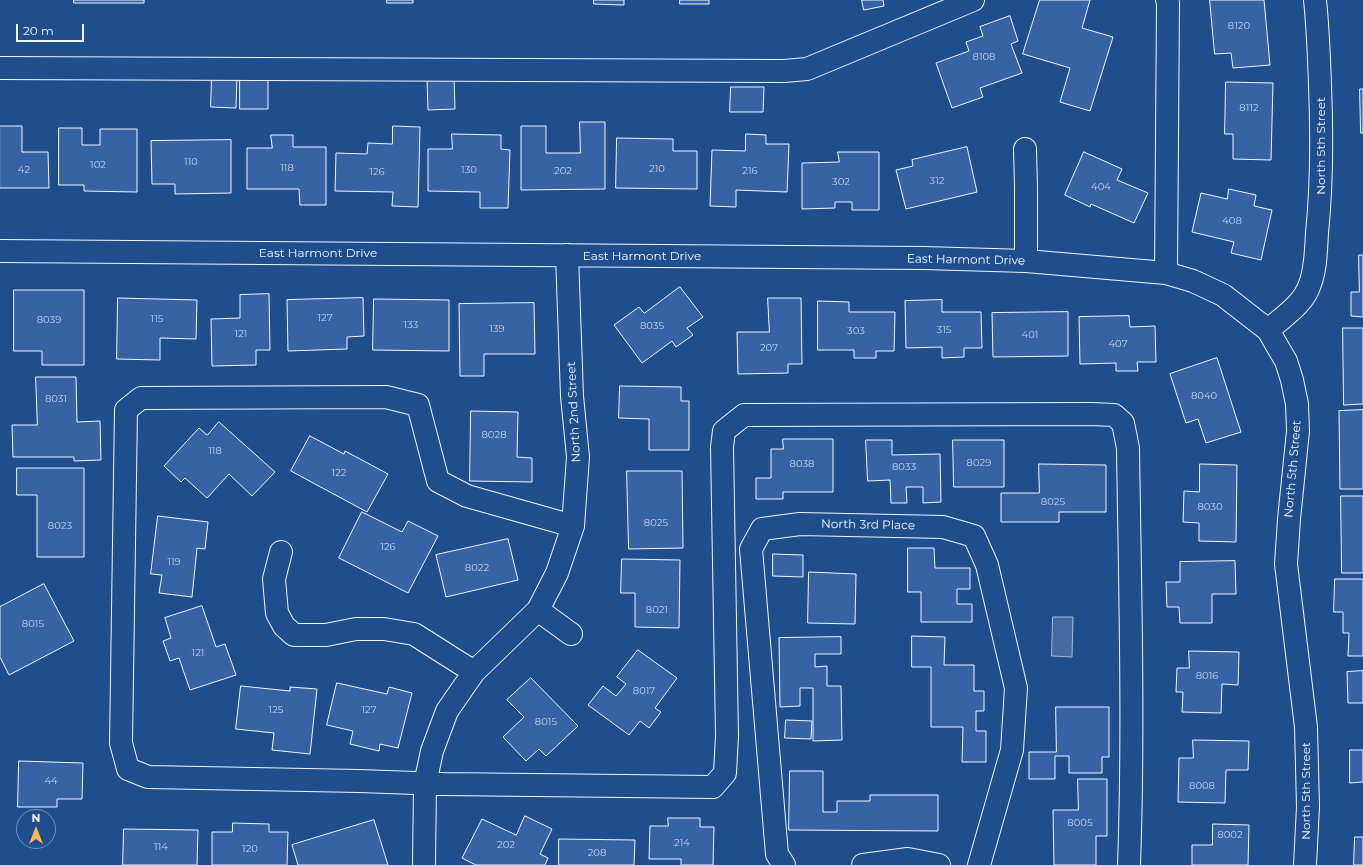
<!DOCTYPE html>
<style>
body{margin:0}
#map{position:relative;width:1363px;height:865px;overflow:hidden;background:#1f4e8c;font-family:Montserrat,sans-serif}
canvas{display:block}
.north{position:absolute;left:16px;top:809px;width:40px;height:40px;box-sizing:border-box;background:#1f4e8c;border:1px solid #7391ba;border-radius:50%;rotate:0deg;font-size:11px;font-weight:700;line-height:16px;text-align:center;color:#f2f6ff}
.north::after{content:'';display:block;margin:auto;width:14px;height:18px;background:#ffb74d;clip-path:polygon(50% 0,100% 100%,50% 72%,0 100%)}
.scale{position:absolute;left:16px;top:24px;width:68px;height:18px;box-sizing:border-box;border:2px solid #f2f6ff;border-top:0;padding-left:5px;font-size:12px;line-height:14px;white-space:nowrap;color:#f2f6ff;-webkit-text-stroke:3px #1f4e8c;paint-order:stroke}
</style>
<div id="map">
<canvas width="1363" height="865"></canvas>
<div class="north">N</div>
<div class="scale">20 m</div>
</div>
<script>
const g = document.querySelector('canvas').getContext('2d');
g.lineJoin = 'round';
function fillPath(path, color) { g.fillStyle = color; g.fill(path, 'evenodd'); }
function strokePath(path, color, width, dash) { g.strokeStyle = color; g.lineWidth = width; g.lineCap = dash ? 'butt' : 'round'; g.setLineDash(dash || []); g.stroke(path); }
function label(font, color, halo, rows, align = 'center') {
  g.font = font + ' Montserrat,sans-serif'; g.lineWidth = 3; g.setLineDash([]); g.textBaseline = 'middle'; g.strokeStyle = halo; g.fillStyle = color; for (const [text, x, y, turn = 0] of rows) {
    g.save(); g.translate(x, y); g.rotate((+turn || 0) * Math.PI / 180); g.textAlign = isNaN(turn) ? turn : align; if (halo) g.strokeText(text, 0, 0); g.fillText(text, 0, 0); g.restore();
  }
}
const water = new Path2D(`
 M1053,617H1073L1072,657L1052,656Z`);
const building = new Path2D(`
 M74,0H144V3H74Z
 M387,0H413V3H387Z
 M594,0H624V5L594,4Z
 M680,0H709V4H680Z
 M862,0H883L884,6L864,10Z
 M1040,0H1090L1082,28L1113,37L1090,111L1060,102L1070,68L1023,54Z
 M1210,0H1264L1270,65L1233,68L1231,53L1215,54Z
 M1010,16L1018,41L1011,44L1022,73L980,88L983,97L952,108L936,63L969,51L966,42L983,36L980,27Z
 M212,76L237,77L236,108L211,107Z
 M240,77H268V109H240Z
 M454,78L455,109L428,110L427,79Z
 M1226,82L1273,83L1271,160L1233,159V134H1225Z
 M731,87H764L763,112H730Z
 M1360,89H1363V133H1361Z
 M580,122H605V189L521,190V126H546V153H580Z
 M0,126H22V152H48L49,188H0Z
 M393,126L420,127L418,207L392,206L393,192L335,191L336,153L367,154L368,143L392,144Z
 M59,128H82V145H100V129H137V192L84,191V185H59Z
 M452,134L501,135V149L510,150L508,208H480V192L428,191V149H452Z
 M746,134L766,135V144H789L787,192L736,190V207L710,206L712,150L745,151Z
 M271,135H293V147H326V205H300L299,189H247V148H272Z
 M617,138L673,139V151H697V189L616,188Z
 M231,140V193L175,194V184H152L151,141Z
 M967,147L977,192L906,209L896,170L913,166L912,160Z
 M838,152H879V210H852V202H835V208L802,209V163L839,162Z
 M1084,152L1122,169L1117,180L1148,193L1134,223L1091,204L1090,207L1065,195Z
 M1229,189L1256,195L1254,206L1272,210L1261,260L1231,253L1234,242L1192,232L1201,193L1227,199Z
 M1359,255H1363V317L1351,316V292H1359Z
 M680,287L703,317L687,328L693,335L676,347L672,341L642,363L614,325L639,307L644,313Z
 M14,290H84V365H42V351H14Z
 M269,294L270,350H256V365L212,366L211,319L240,318V295Z
 M118,298L197,300L196,339L160,338V360L117,359Z
 M363,298L364,336L347,337V349L288,351L287,300Z
 M768,298H801L802,364H788V373L738,374L737,332H769Z
 M374,299L449,300V351L373,350Z
 M942,300V312H981L982,348H964V357L942,358V347L906,348L905,301Z
 M818,301L849,302V312H895L894,351H876V358H854V350H818Z
 M534,303L535,354H484V376H460L459,304Z
 M1068,312V356L993,357L992,313Z
 M1129,316L1130,327L1155,326L1156,362H1137L1138,371H1116V363L1080,364L1079,317Z
 M1343,328H1363V404L1344,405Z
 M1217,358L1241,432L1206,443L1198,419L1186,423L1170,374Z
 M36,377H76L77,422L100,421L101,460L74,461V457H13L12,425H37Z
 M620,386L681,387V401H689V450H649V419L619,418Z
 M1363,410V489H1340L1339,411Z
 M471,411L518,412L517,457L532,458V482L470,481Z
 M219,422L275,472L252,496L229,474L207,498L185,478L181,482L164,466L199,428L207,435Z
 M310,436L344,454L345,451L388,474L367,512L291,471Z
 M783,439H833V492H783V499H756V478H771V449H783Z
 M866,440H892V455L940,454L941,502L923,503V487H906L907,503H891L890,480L868,481Z
 M953,440H1004V487H954Z
 M1039,464L1106,465V512H1059V522H1001V493H1039Z
 M1200,464L1237,465L1236,542L1199,541V523L1183,522L1184,491L1199,492Z
 M17,468H84V557H37V495H17Z
 M627,471H682L683,548L629,549Z
 M1341,496H1363V573H1342Z
 M362,512L402,532L408,521L438,536L408,593L339,558Z
 M158,516L208,522L205,549L197,548L192,597L159,593L162,575L151,574Z
 M508,539L518,580L446,597L436,555Z
 M908,548H934L935,568H970V589H957V604H972V622H921V592H908Z
 M773,554L803,555V577L773,576Z
 M622,559L680,560L679,628L635,627V593H621Z
 M1235,561L1236,594H1212V623H1180L1179,607H1167L1166,582H1180V562Z
 M809,572L856,574L855,624L808,623Z
 M1335,579H1363V656H1348L1349,633H1343V612H1334Z
 M44,584L74,641L9,675L0,657V607Z
 M202,606L216,647L225,644L236,675L190,690L179,658L170,661L163,641L171,638L165,618Z
 M912,636L945,637L944,665H974V691H984V711H976V731H986V762H962L963,727H931V667H912Z
 M841,637V654H815V667L827,666V686H841L842,740L813,741V688H800V706L780,707L779,638Z
 M638,650L677,678L655,708L661,712L649,728L640,721L629,735L588,705L603,686L616,696L626,684L617,677Z
 M1189,651L1239,652L1238,685L1222,684L1221,713L1182,712L1183,692H1176L1177,668H1189Z
 M1363,671V703H1348L1347,672Z
 M531,678L578,726L546,756L539,749L526,761L503,737L524,717L507,700Z
 M337,683L387,694L389,687L412,693L398,748L380,744L379,751L350,744L353,731L327,725Z
 M241,686L290,691V687L317,689L310,754L272,750L274,733L236,729Z
 M1056,707H1109V757H1102V773H1069V756H1055V779H1029V752H1056Z
 M786,720L812,721L811,739L785,738Z
 M1193,740L1249,741L1248,770H1226L1225,803L1178,802L1179,758H1193Z
 M1350,750H1363V782L1350,783Z
 M19,761L83,763L82,799H57V807H18Z
 M790,771H823V812H837V801H870V795H938V831L789,830Z
 M1078,779H1107V836H1096V865H1054L1053,810H1078Z
 M525,816L552,829L540,854L548,858L545,865H476L462,858L482,819L516,835Z
 M668,818H700V827H714L713,865H681V859H649L650,826H668Z
 M374,820L388,865H298L292,845Z
 M233,823L269,824V832H288L287,865H212V832H232Z
 M1213,824L1249,825L1248,865H1192V845H1212Z
 M124,829L198,830L197,865H123Z
 M1355,837H1363V865H1354Z
 M559,839L635,840L634,865H559Z`);
const minor = new Path2D(`
 M0,68L784,71L807,69L973,0
 M1025,149L1026,188V261
 M0,251L924,258L1026,261L1166,273L1193,281L1223,295L1268,330L1276,344L1286,361L1292,380L1297,404L1298,431L1289,519L1286,564L1306,727L1308,807L1305,865
 M1166,273L1168,3L1167,0
 M1268,330C1283,317 1304,304 1310,284C1316,268 1316,249 1317,233C1322,184 1322,134 1320,85C1319,56 1318,28 1315,0
 M573,526L467,496L438,481L418,405L386,397L141,398L126,410L121,743L128,769L148,777L359,781L443,784L713,787L725,773L727,736L722,447L724,431L744,415L1091,414L1114,415L1123,423L1128,448C1130,587 1134,726 1129,865
 M281,552L274,579L277,613L284,626L294,635H326L356,629H384L414,634L474,672
 M538,610L571,634
 M424,865L425,784L432,751L447,711L474,672L538,610L557,573L573,526L578,457L572,396L567,255
 M784,865L777,854L751,549L762,529L800,524L943,527L974,536L987,565L1016,688L1012,750L979,865
 M863,865L908,859L939,865`);
const numberNames = [
 ["8120",1239,26],
 ["8108",984,57],
 ["8112",1249,108],
 ["110",191,162],
 ["102",98,165],
 ["118",287,168],
 ["210",657,169],
 ["42",24,170],
 ["130",469,170],
 ["202",563,171],
 ["216",750,171],
 ["126",377,172],
 ["312",937,181],
 ["302",841,182],
 ["404",1101,187],
 ["408",1232,221],
 ["127",325,318],
 ["115",157,319],
 ["8039",49,320],
 ["133",411,325],
 ["8035",652,326],
 ["139",497,329],
 ["315",944,330],
 ["303",856,331],
 ["121",241,334],
 ["401",1030,335],
 ["407",1118,344],
 ["207",769,348],
 ["8040",1204,396],
 ["8031",56,399],
 ["8028",494,435],
 ["118",215,451],
 ["8029",979,463],
 ["8038",802,464],
 ["8033",904,467],
 ["122",339,473],
 ["8025",1053,502],
 ["8030",1210,507],
 ["8025",656,523],
 ["8023",60,526],
 ["126",388,547],
 ["119",174,562],
 ["8022",477,568],
 ["8021",657,610],
 ["8015",33,624],
 ["121",198,653],
 ["8016",1207,676],
 ["8017",644,691],
 ["125",276,710],
 ["127",369,710],
 ["8015",546,722],
 ["44",51,781],
 ["8008",1202,786],
 ["8005",1080,823],
 ["8002",1230,835],
 ["214",682,843],
 ["202",506,845],
 ["114",161,847],
 ["120",250,849],
 ["208",597,853]
];
const streetNames = [
 ["North 5th Street",1321,146,-90],
 ["East Harmont Drive",318,253],
 ["East Harmont Drive",642,256],
 ["East Harmont Drive",966,260,1],
 ["North 2nd Street",574,412,-93],
 ["North 5th Street",1293,469,-85],
 ["North 3rd Place",868,525,1],
 ["North 5th Street",1306,791,-90]
];
fillPath(water, '#446ba0');
strokePath(water, '#a8bbd7', 1);
fillPath(building, '#3563a3');
strokePath(building, '#f2f6ff', 1);
strokePath(minor, '#f2f6ff', 24);
strokePath(minor, '#1f4e8c', 22);
label('10px', '#c3d1e8', null, numberNames);
label('12px', '#f2f6ff', '#1f4e8c', streetNames);
</script>
